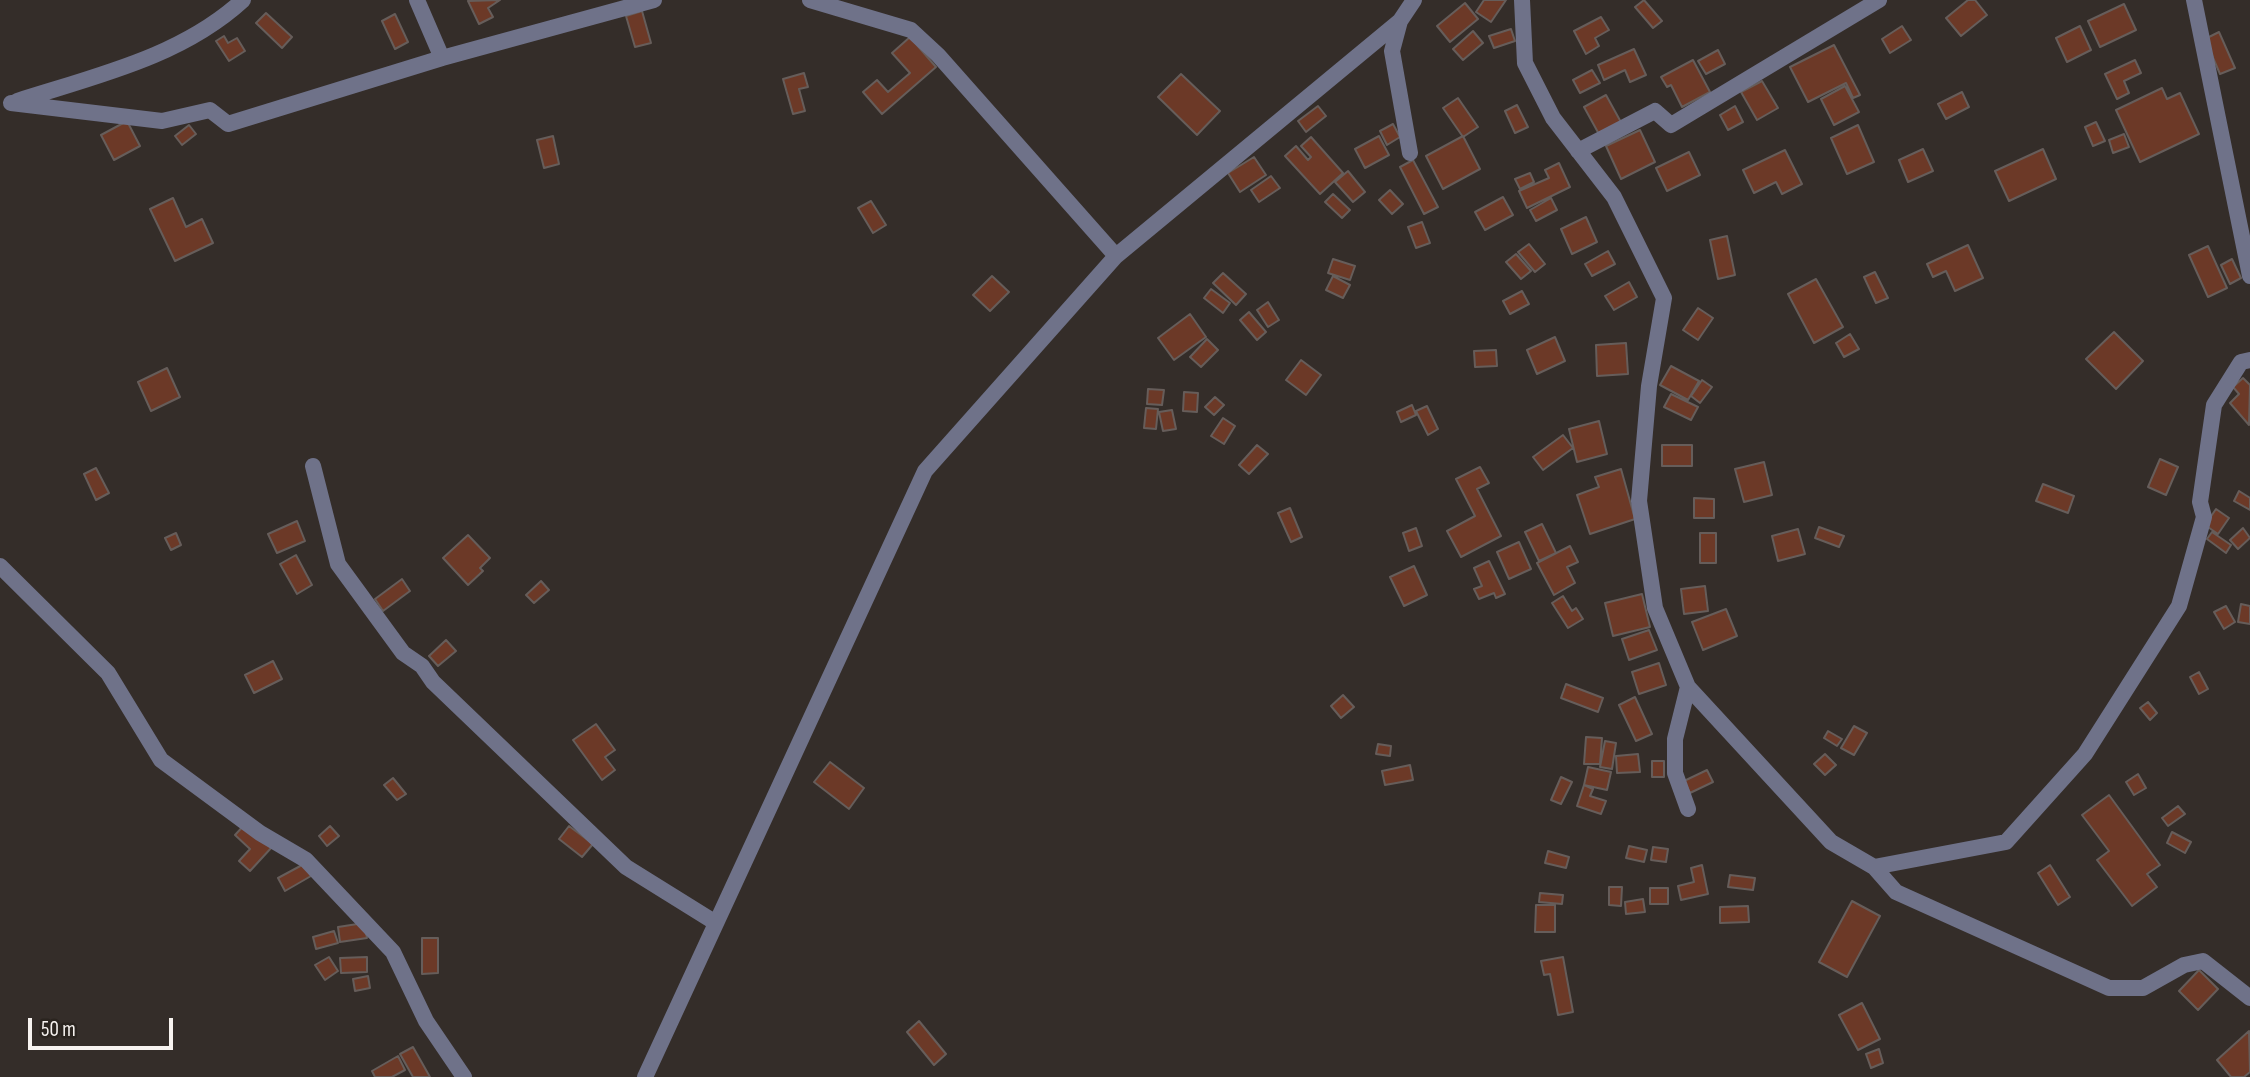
<!DOCTYPE html>
<style>
body{margin:0}
#map{position:relative;width:2250px;height:1077px;overflow:hidden;background:#342d29;font-family:"Sofia Sans Condensed",sans-serif}
canvas{display:block}
.scale{position:absolute;left:28px;top:1018px;width:145px;height:32px;box-sizing:border-box;border:4px solid #f7f3f0;border-top:0;padding-left:9px;font-size:21px;line-height:24px;white-space:nowrap;color:#f7f3f0;-webkit-text-stroke:5px #2a241f;paint-order:stroke}
</style>
<div id="map">
<canvas width="2250" height="1077"></canvas>
<div class="scale">50 m</div>
</div>
<script>
const g = document.querySelector('canvas').getContext('2d');
g.lineJoin = 'round';
function fillPath(path, color) { g.fillStyle = color; g.fill(path, 'evenodd'); }
function strokePath(path, color, width, dash) { g.strokeStyle = color; g.lineWidth = width; g.lineCap = dash ? 'butt' : 'round'; g.setLineDash(dash || []); g.stroke(path); }
const building = new Path2D(`
 M500,0L488,8L493,17L479,24L468,1Z
 M1484,0H1506L1491,22L1476,12Z
 M1644,0L1662,21L1653,28L1635,7Z
 M1968,0H1975L1987,15L1961,36L1946,18Z
 M1465,3L1478,19L1450,42L1437,26Z
 M2124,4L2136,30L2100,47L2088,21Z
 M642,11L651,43L635,47L626,16Z
 M266,13L292,37L282,48L256,23Z
 M395,14L408,42L395,49L382,21Z
 M1601,17L1609,30L1595,38L1599,46L1586,54L1574,31Z
 M1902,26L1911,40L1890,53L1882,39Z
 M2080,26L2091,50L2067,62L2056,38Z
 M1511,29L1515,41L1494,48L1489,36Z
 M1473,31L1483,43L1463,60L1453,49Z
 M2219,32L2235,68L2220,74L2205,39Z
 M224,36L228,43L237,38L245,51L229,61L216,41Z
 M910,37L936,67L882,114L863,92L877,80L888,92L910,73L892,53Z
 M1834,45L1860,95L1853,98L1846,83L1808,102L1790,67Z
 M1634,49L1646,75L1630,82L1625,70L1604,80L1598,65Z
 M1718,50L1725,64L1706,74L1698,61Z
 M1693,60L1710,92L1682,107L1671,85L1667,87L1661,77Z
 M2135,60L2141,73L2124,81L2129,93L2117,99L2105,74Z
 M1592,70L1600,83L1580,93L1573,80Z
 M804,73L808,87L799,89L805,111L793,114L783,79Z
 M1181,74L1220,111L1197,135L1158,97Z
 M1762,81L1778,108L1757,120L1741,92Z
 M1845,86L1859,112L1834,125L1821,99Z
 M2162,88L2167,99L2180,93L2199,134L2140,162L2116,110Z
 M1962,92L1969,107L1946,119L1938,104Z
 M1606,95L1622,124L1600,136L1584,107Z
 M1458,98L1478,127L1463,137L1443,108Z
 M1517,105L1528,127L1515,133L1505,111Z
 M1318,106L1326,116L1306,132L1298,121Z
 M1735,106L1743,122L1728,130L1720,115Z
 M127,121L140,146L114,160L101,135Z
 M2096,122L2105,141L2093,146L2085,127Z
 M1393,124L1400,137L1387,145L1380,131Z
 M189,125L196,134L182,145L175,136Z
 M1858,125L1874,162L1847,174L1831,138Z
 M1640,130L1655,162L1621,179L1606,146Z
 M2124,134L2129,147L2113,153L2109,140Z
 M553,136L559,164L544,168L537,140Z
 M1379,136L1389,155L1365,168L1355,149Z
 M1463,136L1480,169L1443,189L1426,156Z
 M1311,137L1343,173L1320,194L1285,156L1296,146L1308,160L1311,157L1301,146Z
 M1923,149L1933,171L1908,182L1899,160Z
 M2043,149L2056,179L2009,201L1995,171Z
 M1785,150L1802,184L1782,194L1776,182L1754,193L1743,170Z
 M1689,152L1700,175L1667,191L1656,168Z
 M1254,157L1266,175L1240,192L1228,173Z
 M1413,160L1438,207L1424,214L1400,167Z
 M1559,163L1570,187L1527,208L1519,191L1549,178L1545,170Z
 M1348,171L1365,192L1353,202L1335,182Z
 M1530,173L1534,182L1520,189L1515,179Z
 M1271,176L1280,188L1259,202L1251,190Z
 M1390,190L1403,204L1392,214L1379,200Z
 M1333,194L1350,210L1342,218L1325,202Z
 M1503,197L1513,215L1485,230L1475,212Z
 M173,198L186,227L202,219L213,243L175,261L150,209Z
 M1551,198L1557,210L1536,221L1530,210Z
 M871,201L886,225L873,233L858,208Z
 M1586,217L1597,242L1572,254L1561,229Z
 M1422,222L1430,243L1416,248L1408,227Z
 M1727,236L1735,275L1718,279L1710,240Z
 M1529,244L1545,264L1535,272L1518,252Z
 M1968,245L1983,278L1955,291L1946,271L1933,277L1927,264Z
 M2208,246L2227,288L2208,297L2189,255Z
 M1608,251L1615,264L1592,276L1585,264Z
 M1516,254L1531,271L1521,279L1506,262Z
 M1333,259L1355,266L1350,280L1328,273Z
 M2232,259L2241,278L2230,284L2221,265Z
 M1875,272L1888,298L1876,303L1864,277Z
 M1223,273L1246,294L1236,305L1213,283Z
 M992,276L1009,292L990,311L973,295Z
 M1333,276L1350,285L1343,298L1326,290Z
 M1816,279L1843,327L1814,343L1788,294Z
 M1629,282L1637,297L1614,310L1605,296Z
 M1211,289L1230,303L1223,313L1204,298Z
 M1522,291L1529,304L1510,314L1503,301Z
 M1268,302L1279,320L1268,327L1257,310Z
 M1698,308L1713,318L1698,340L1683,330Z
 M1249,312L1266,332L1257,340L1240,320Z
 M1190,314L1206,337L1174,360L1158,338Z
 M2114,332L2143,361L2116,389L2086,359Z
 M1850,334L1859,349L1844,357L1836,343Z
 M1555,337L1565,361L1537,374L1527,350Z
 M1207,339L1218,350L1201,367L1190,357Z
 M1626,343L1628,374L1597,376L1596,345Z
 M1496,350L1497,366L1475,367L1474,351Z
 M1301,360L1321,375L1306,395L1286,380Z
 M1671,366L1699,381L1688,400L1660,385Z
 M167,368L180,397L151,411L138,382Z
 M2243,378L2250,385L2249,425L2230,403L2239,394L2233,387Z
 M1702,380L1712,387L1700,403L1691,396Z
 M1148,389L1164,390L1162,405L1147,404Z
 M1184,392L1198,393L1197,412L1183,411Z
 M1671,394L1698,407L1691,420L1664,407Z
 M1215,397L1224,405L1214,415L1205,407Z
 M1412,405L1416,415L1401,422L1397,412Z
 M1427,406L1438,429L1428,435L1416,411Z
 M1146,408L1158,409L1156,429L1144,428Z
 M1172,410L1176,429L1163,431L1159,412Z
 M1223,418L1235,426L1224,444L1211,436Z
 M1599,421L1607,454L1577,462L1569,429Z
 M1563,435L1573,448L1543,470L1533,457Z
 M1257,445L1268,454L1249,474L1239,465Z
 M1662,445H1692V466H1662Z
 M2160,459L2178,467L2166,495L2148,487Z
 M1764,462L1772,495L1744,502L1735,469Z
 M1480,467L1489,483L1477,489L1501,536L1461,557L1447,531L1475,516L1456,479Z
 M96,468L109,493L96,500L84,474Z
 M1621,469L1635,519L1590,534L1577,495L1599,487L1595,477Z
 M2043,484L2074,496L2068,513L2036,501Z
 M2239,491L2250,498V510L2234,501Z
 M1694,498L1714,499V518H1694Z
 M1290,508L1302,537L1291,542L1278,513Z
 M2216,509L2229,518L2218,534L2205,525Z
 M297,521L305,541L277,553L268,534Z
 M1542,524L1556,553L1539,561L1525,532Z
 M1819,527L1844,536L1839,547L1815,538Z
 M1416,528L1422,546L1409,551L1403,533Z
 M2243,528L2250,538L2238,549L2230,540Z
 M1798,529L1805,554L1778,561L1772,536Z
 M2212,532L2231,545L2226,553L2207,539Z
 M176,533L181,545L171,550L165,538Z
 M1700,533H1716V563H1700Z
 M468,535L490,558L480,568L483,571L468,585L443,558Z
 M1519,542L1531,569L1509,579L1497,552Z
 M1570,546L1578,562L1567,567L1575,583L1554,595L1537,563Z
 M296,555L312,585L297,594L280,564Z
 M1489,561L1505,594L1496,598L1494,593L1479,599L1474,589L1482,586L1474,568Z
 M1414,566L1427,595L1404,606L1390,577Z
 M402,579L410,591L383,611L375,599Z
 M541,581L549,590L534,603L526,595Z
 M1705,586L1708,611L1684,614L1681,589Z
 M1642,594L1650,627L1613,636L1605,603Z
 M1563,596L1572,611L1576,608L1583,619L1568,628L1552,603Z
 M2241,604L2250,606V624L2238,622Z
 M2226,606L2235,622L2224,629L2214,612Z
 M1726,609L1737,636L1703,650L1692,622Z
 M1649,630L1657,650L1629,660L1622,639Z
 M446,640L456,651L438,666L429,656Z
 M273,661L282,679L254,693L245,675Z
 M1659,663L1666,685L1639,694L1632,672Z
 M2199,672L2208,689L2199,694L2190,677Z
 M1566,684L1603,698L1598,712L1561,698Z
 M1343,695L1354,707L1341,718L1331,706Z
 M1635,697L1652,734L1636,741L1619,705Z
 M2148,702L2157,713L2150,720L2140,708Z
 M596,724L615,750L605,757L615,770L602,780L573,740Z
 M1854,726L1867,733L1854,755L1841,748Z
 M1828,731L1842,739L1837,746L1824,738Z
 M1586,737L1602,738L1600,764H1584Z
 M1605,741L1616,743L1612,769L1600,767Z
 M1378,744L1391,746L1390,756L1376,754Z
 M1638,754L1640,772L1617,773L1616,756Z
 M1825,754L1836,765L1825,775L1814,764Z
 M1652,761H1664V777H1652Z
 M830,762L864,788L849,809L814,782Z
 M1410,765L1413,780L1385,785L1382,771Z
 M1588,767L1611,772L1607,790L1584,785Z
 M1707,770L1713,782L1690,793L1684,781Z
 M2138,774L2146,788L2134,795L2126,782Z
 M1561,777L1572,782L1561,804L1551,800Z
 M393,778L406,794L397,800L384,785Z
 M1584,785L1593,789L1590,796L1606,801L1601,814L1577,806Z
 M2109,795L2160,865L2147,874L2157,887L2132,906L2097,860L2109,851L2082,815Z
 M2178,806L2185,814L2168,826L2162,818Z
 M246,823L272,847L250,871L239,861L250,849L235,835Z
 M330,826L339,836L327,846L319,836Z
 M569,826L593,844L582,857L559,839Z
 M2172,832L2191,842L2185,853L2167,843Z
 M1629,846L1647,850L1644,862L1626,858Z
 M1653,847L1668,849L1666,862L1651,860Z
 M1548,851L1569,857L1566,868L1545,863Z
 M304,864L311,876L285,891L278,878Z
 M1702,865L1708,894L1681,900L1678,886L1694,882L1691,868Z
 M2050,865L2070,897L2058,905L2038,873Z
 M1730,875L1755,878L1753,890L1728,887Z
 M1609,887H1622L1621,906L1609,905Z
 M1650,888H1668V904H1650Z
 M1540,893L1563,895L1562,904L1539,902Z
 M1643,899L1645,912L1626,914L1625,902Z
 M1852,901L1880,916L1847,977L1819,962Z
 M1536,905H1555V932H1535Z
 M1748,906L1749,922L1720,923V907Z
 M364,923L367,938L340,942L338,927Z
 M334,931L338,943L316,949L313,937Z
 M422,938H438V973L422,974Z
 M329,957L338,971L325,980L315,965Z
 M367,957V972L341,973L340,958Z
 M1563,957L1573,1012L1558,1015L1550,974L1544,975L1541,961Z
 M2199,970L2218,989L2198,1010L2179,991Z
 M368,976L370,988L355,991L353,979Z
 M1862,1003L1880,1039L1858,1050L1839,1015Z
 M919,1021L946,1054L934,1065L907,1032Z
 M2249,1031L2250,1072L2244,1077H2231L2217,1060Z
 M413,1047L430,1077H413L400,1054Z
 M1879,1049L1883,1063L1871,1068L1866,1054Z
 M398,1056L405,1070L392,1077H375L372,1071Z`);
const minor = new Path2D(`
 M417,0L442,58
 M810,0L911,30L938,55L1116,256
 M1522,0L1525,63L1553,118L1614,197L1664,298L1649,386L1639,501L1655,608L1688,687L1675,739V773L1688,809
 M2194,0L2250,276
 M1400,21L1392,51L1410,153
 M17,101C95,76 181,57 243,0
 M11,103L162,121L210,110L228,124L442,58L654,0
 M1578,151L1655,111L1671,125L1879,0
 M313,466L338,564L403,653L422,666L433,682L626,867L716,923
 M0,566L108,673L161,760L260,833L306,860L393,952L426,1021L464,1077
 M1688,687L1831,842L1874,867L2006,842L2085,754L2179,606L2204,517L2200,502L2214,405L2241,362L2250,360
 M1874,867L1896,892L2109,988H2143L2184,965L2203,961L2250,998
 M645,1077L925,471L1116,256L1400,21L1414,0`);
fillPath(building, '#6c3927');
strokePath(building, '#665d5a', 2);
strokePath(minor, '#6f7289', 16);
</script>
